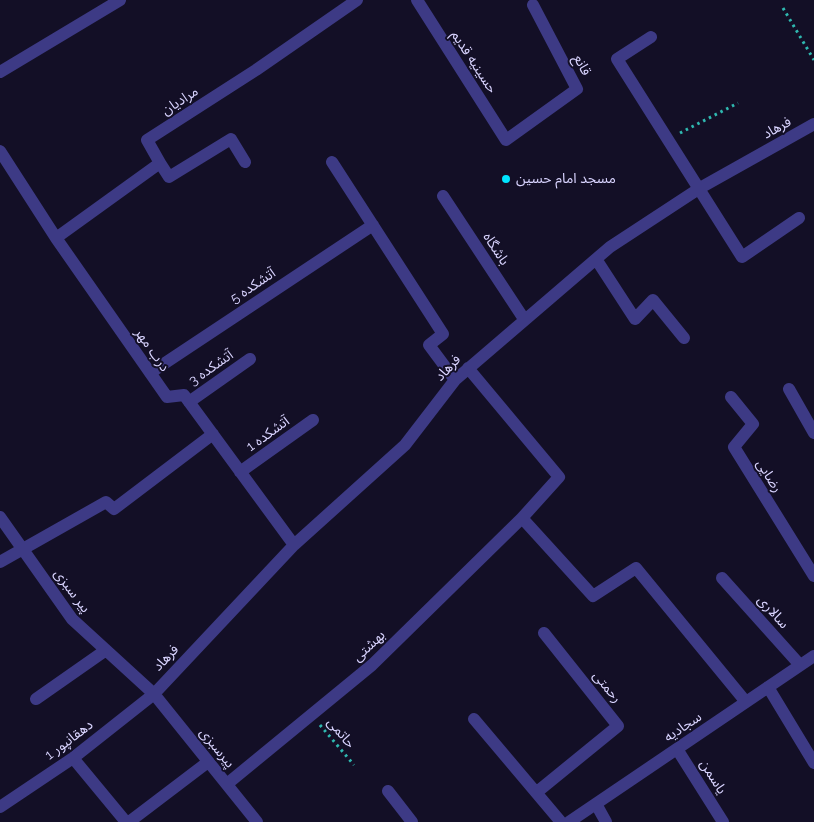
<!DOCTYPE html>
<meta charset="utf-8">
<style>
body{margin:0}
canvas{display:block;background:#130f26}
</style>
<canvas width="814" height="822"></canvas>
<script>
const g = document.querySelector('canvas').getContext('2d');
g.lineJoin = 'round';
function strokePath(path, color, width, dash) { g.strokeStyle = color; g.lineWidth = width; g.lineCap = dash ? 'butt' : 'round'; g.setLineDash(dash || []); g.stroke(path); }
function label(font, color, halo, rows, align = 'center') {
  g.font = font + ' Raleway,"Noto Sans Arabic",sans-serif'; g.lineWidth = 4; g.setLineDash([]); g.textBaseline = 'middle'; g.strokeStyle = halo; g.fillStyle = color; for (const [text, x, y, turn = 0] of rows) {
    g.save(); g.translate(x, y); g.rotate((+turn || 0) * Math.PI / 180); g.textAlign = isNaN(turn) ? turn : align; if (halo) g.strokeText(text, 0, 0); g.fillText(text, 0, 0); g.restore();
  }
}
const path = new Path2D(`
 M783,8L814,60
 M680,133L738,103
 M320,725L354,765`);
const minor = new Path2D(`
 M417,0L506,140L577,89L533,5
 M651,37L617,59L742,257L799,218
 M0,72L120,0
 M0,151L56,238L167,397L184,395L294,545
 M332,162L443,334L429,345L455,380
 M160,163L169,177L231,139L245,162
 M443,196L524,319
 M56,238L160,163L147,140L256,70L357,0
 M596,259L635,319L653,300L684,338
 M150,373L373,225
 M789,389L814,433
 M731,397L753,424L734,447L814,576
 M189,402L250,359
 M240,472L313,420
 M0,517L72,619L154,694L257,822
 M522,518L593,596L636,568L746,702
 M0,562L106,502L114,509L213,434
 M722,578L800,665
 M768,687L814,763
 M36,699L106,650
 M474,719L561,822
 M677,749L723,822
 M73,758L126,822
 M227,784L372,665L522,518L559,477L468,368
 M388,791L412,822
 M537,792L618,726L544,633
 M596,804L606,822
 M0,807L73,758L154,694L294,545L405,445L455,380L596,259L610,247L700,188L814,124
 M129,822L208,762
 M569,822L814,656`);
const markers = [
 [506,179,5,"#00e5ff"]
];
const streetNames = [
 ["حسینیه قدیم",474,62,57],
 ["قانع",582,65,62],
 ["مرادیان",180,101,-33],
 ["فرهاد",777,128,-29],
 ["باشگاه",496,249,57],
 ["آتشکده 5",253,286,-34],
 ["درب مهر",152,350,55],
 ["آتشکده 3",211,368,-35],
 ["فرهاد",448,368,-47],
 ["آتشکده 1",268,434,-36],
 ["رضایی",769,476,58],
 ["پیر سبزی",72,591,53],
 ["سالاری",773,612,48],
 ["بهشتی",369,646,-43],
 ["فرهاد",166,658,-47],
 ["رحمتی",607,687,51],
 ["سجادیه",683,727,-34],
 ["حاتمی",341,733,50],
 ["دهقانپور 1",69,740,-37],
 ["پیرسبزی",217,748,51],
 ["یاسمن",713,777,58]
];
const poiNames = [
 ["مسجد امام حسین",516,179]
];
strokePath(path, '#2fb8b0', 3, [2.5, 4]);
strokePath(minor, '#3d3a85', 12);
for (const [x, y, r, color] of markers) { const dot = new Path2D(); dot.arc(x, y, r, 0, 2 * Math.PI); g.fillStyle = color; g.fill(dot); strokePath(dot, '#130f26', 2); }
label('14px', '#d9d4ff', '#130f26', streetNames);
label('14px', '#d9d4ff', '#130f26', poiNames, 'left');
</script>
